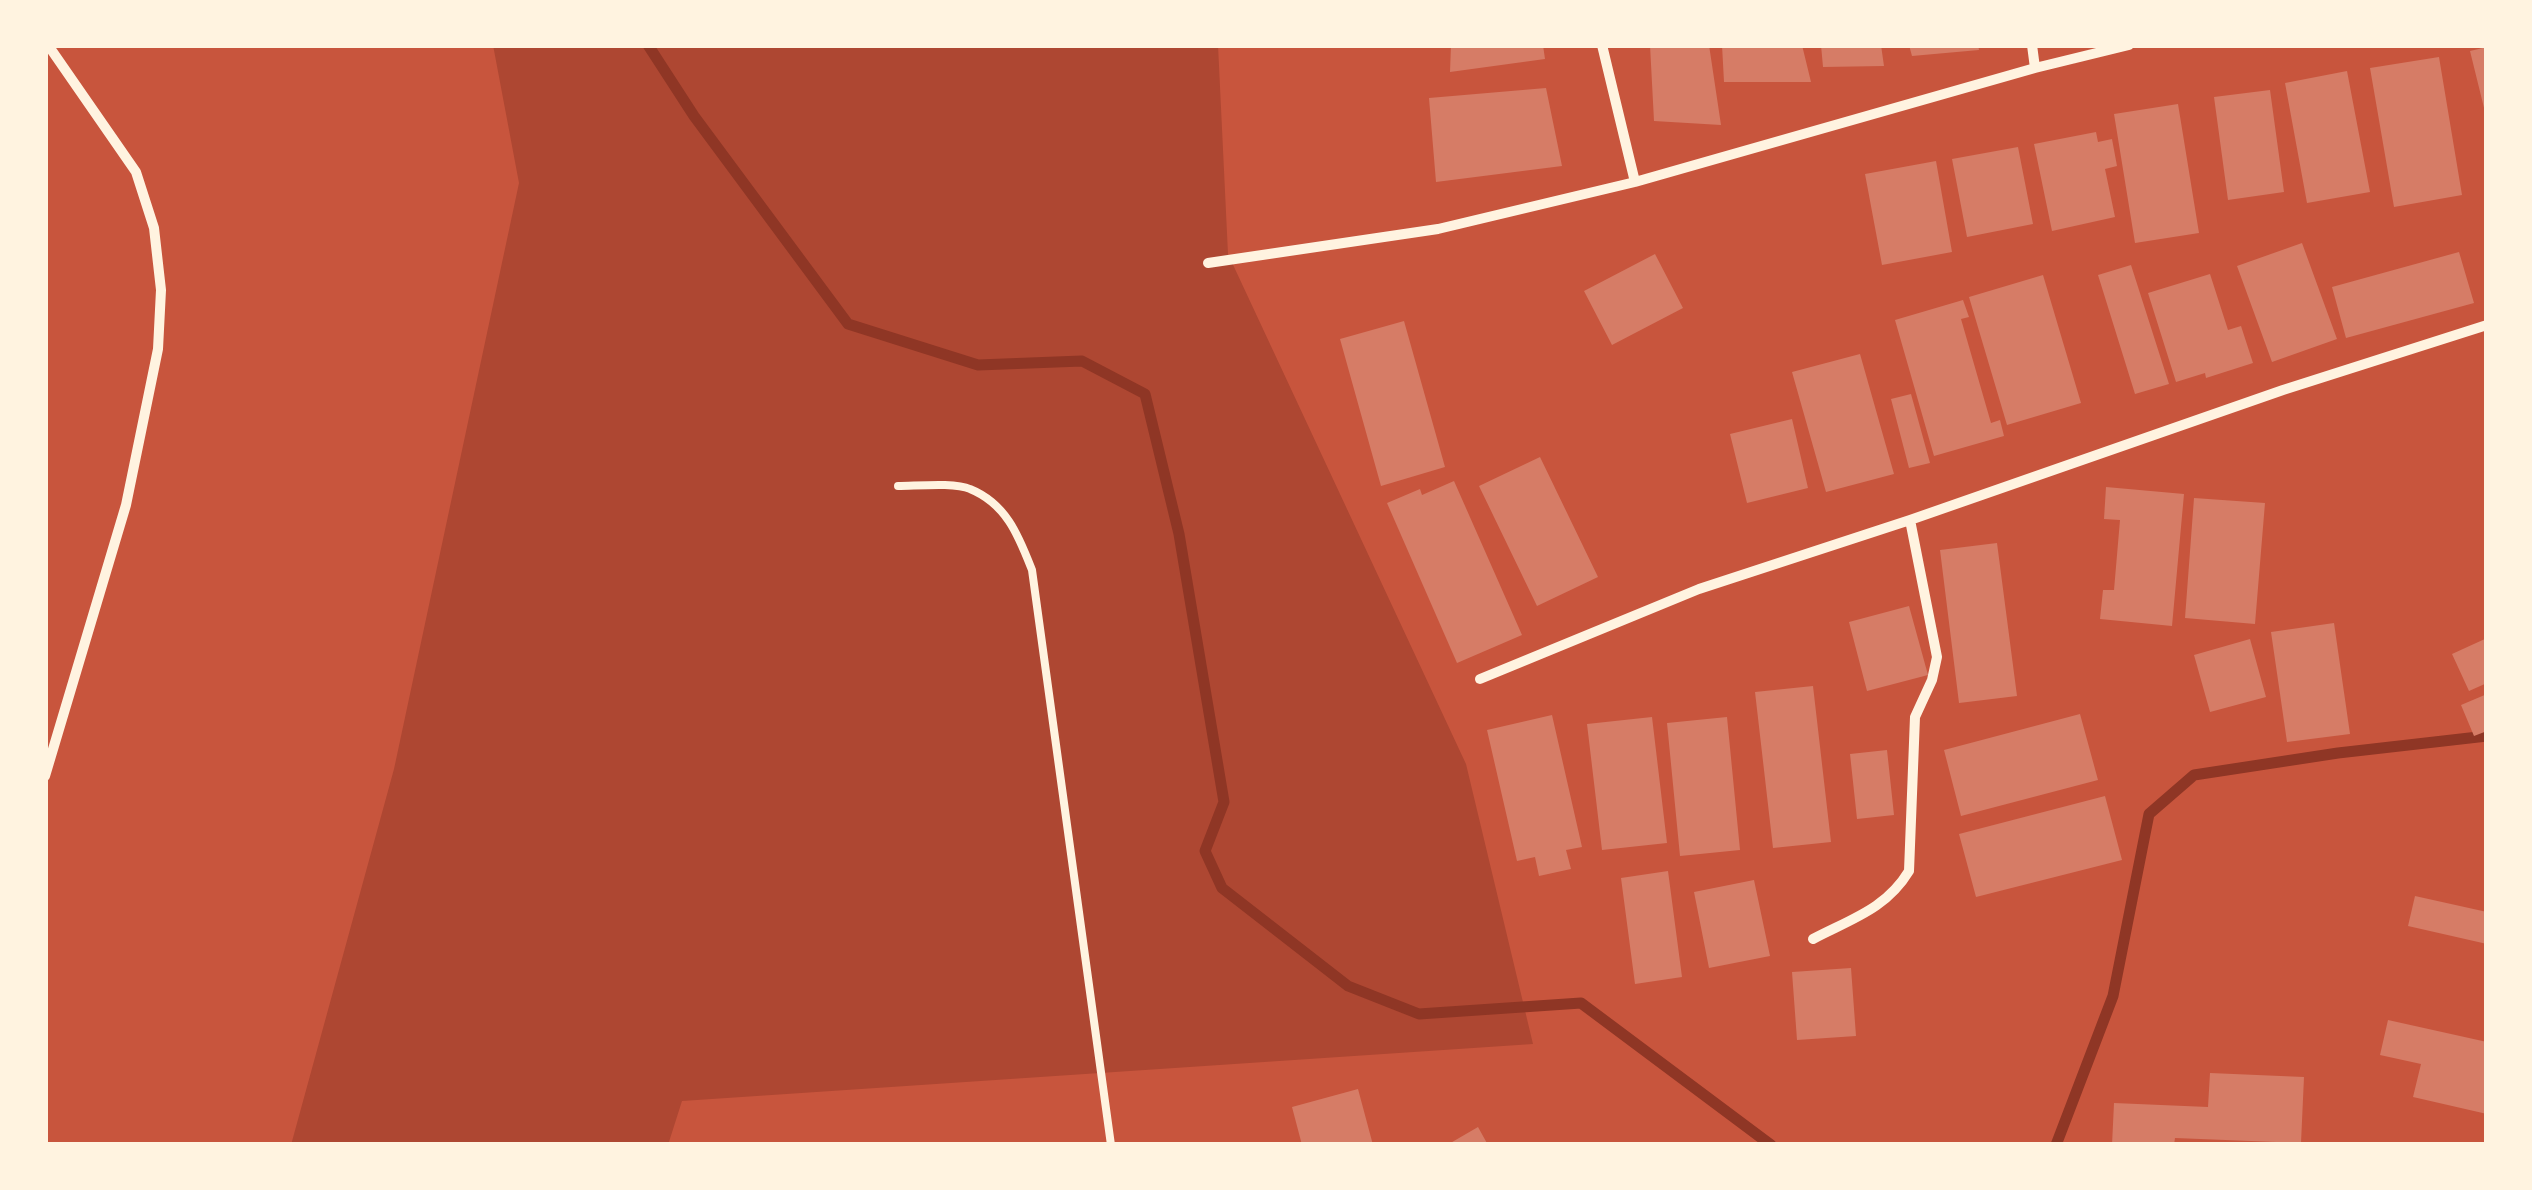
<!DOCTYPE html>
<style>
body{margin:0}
#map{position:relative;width:2532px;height:1190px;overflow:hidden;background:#c8553d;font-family:Raleway,sans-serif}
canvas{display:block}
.frame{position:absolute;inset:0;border:48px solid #fff3e0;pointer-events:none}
</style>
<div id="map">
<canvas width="2532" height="1190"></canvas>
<div class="frame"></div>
</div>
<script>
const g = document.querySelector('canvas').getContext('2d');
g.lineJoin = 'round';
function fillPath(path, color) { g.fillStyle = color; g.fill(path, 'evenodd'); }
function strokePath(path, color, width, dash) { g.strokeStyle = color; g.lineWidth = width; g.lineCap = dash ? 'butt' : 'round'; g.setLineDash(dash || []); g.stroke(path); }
const green = new Path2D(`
 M493,45H1218L1228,254L1466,764L1533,1044L682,1101L668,1145H291L394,769L519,183Z`);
const stream = new Path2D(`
 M648,45L694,116L848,324L978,365L1082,361L1145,394L1179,534L1224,802L1205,851L1222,888L1348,986L1419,1014L1581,1003L1771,1145
 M2056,1145L2113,996L2149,814L2194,775L2338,753L2487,736`);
const building = new Path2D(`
 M1451,45H1543L1545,59L1450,72Z
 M1650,45H1709L1721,125L1654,121Z
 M1722,45H1802L1811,82H1724Z
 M1821,45H1881L1884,66L1823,67Z
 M1909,45H1978L1979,50L1912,56Z
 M2487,47V115L2486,116L2470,51Z
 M2439,57L2462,195L2394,207L2370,68Z
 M2347,71L2370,192L2307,203L2285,83Z
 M1546,88L1562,166L1436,182L1429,98Z
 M2270,90L2284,192L2228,200L2214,97Z
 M2178,104L2199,233L2135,243L2114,114Z
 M2096,132L2098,142L2112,139L2117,166L2105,169L2115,217L2052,231L2034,144Z
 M2018,147L2033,224L1967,237L1952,159Z
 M1936,161L1952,252L1882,265L1865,174Z
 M2302,243L2337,339L2272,362L2237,266Z
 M2459,252L2474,303L2346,338L2332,287Z
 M1655,254L1683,308L1612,345L1584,291Z
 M2131,265L2169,384L2135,394L2098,275Z
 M2210,274L2228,330L2241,326L2253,363L2206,378L2205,373L2176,382L2148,293Z
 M2043,275L2081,403L2007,425L1969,297Z
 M1963,300L1969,317L1961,319L1991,423L2000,420L2004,436L1934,456L1895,320Z
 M1404,321L1445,467L1381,486L1340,339Z
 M1860,354L1894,474L1826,492L1792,372Z
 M1911,394L1930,463L1909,468L1891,399Z
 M1792,419L1808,488L1747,503L1730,434Z
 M1540,457L1598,577L1537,606L1479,486Z
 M1454,481L1522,635L1457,663L1387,503L1420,489L1422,495Z
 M2106,487L2184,494L2172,626L2100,619L2103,590H2114L2120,520L2104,519Z
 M2194,498L2265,503L2255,624L2185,618Z
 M1997,543L2017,696L1959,703L1940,550Z
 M1909,606L1928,675L1867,691L1849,622Z
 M2334,623L2350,734L2287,742L2271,632Z
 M2487,638V683L2469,691L2452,654Z
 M2250,639L2266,697L2210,712L2194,655Z
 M1813,686L1831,842L1773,848L1755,692Z
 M2487,694V731L2474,736L2461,705Z
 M2080,714L2098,780L1961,816L1944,750Z
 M1552,715L1582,847L1566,850L1571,869L1539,876L1535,857L1517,861L1487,730Z
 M1652,717L1667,843L1602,850L1587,724Z
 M1727,717L1740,850L1680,856L1667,723Z
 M1887,750L1894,815L1857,819L1850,754Z
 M2105,796L2122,860L1976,897L1959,834Z
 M1668,871L1682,977L1635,984L1621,878Z
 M1754,880L1770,956L1709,968L1694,892Z
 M2415,896L2487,912V944L2408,926Z
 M1851,968L1856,1036L1797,1040L1792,972Z
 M2388,1020L2487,1042V1114L2413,1097L2421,1064L2380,1055Z
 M2210,1073L2304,1077L2301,1143L2175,1138L2174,1145H2112L2114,1103L2208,1107Z
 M1358,1089L1373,1145H1302L1292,1107Z
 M1478,1127L1488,1145H1447Z`);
const service = new Path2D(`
 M898,486C916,486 955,482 970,489C1007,504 1019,537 1032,570L1111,1145`);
const minor = new Path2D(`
 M1602,45L1635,182
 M2032,45L2035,68
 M1208,263L1438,229L1635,182L2035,68L2129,45
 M1480,679L1699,589L1910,520L2283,390L2487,325
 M45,776L126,505L158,349L161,290L154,228L136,172L48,45
 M1813,939C1851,919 1886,909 1909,871L1915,717L1932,680L1937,657L1910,520`);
fillPath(green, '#ae4732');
strokePath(stream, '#8f3625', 11);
fillPath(building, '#d67c66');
strokePath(service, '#fff3e0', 8);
strokePath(minor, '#fff3e0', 10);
</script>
